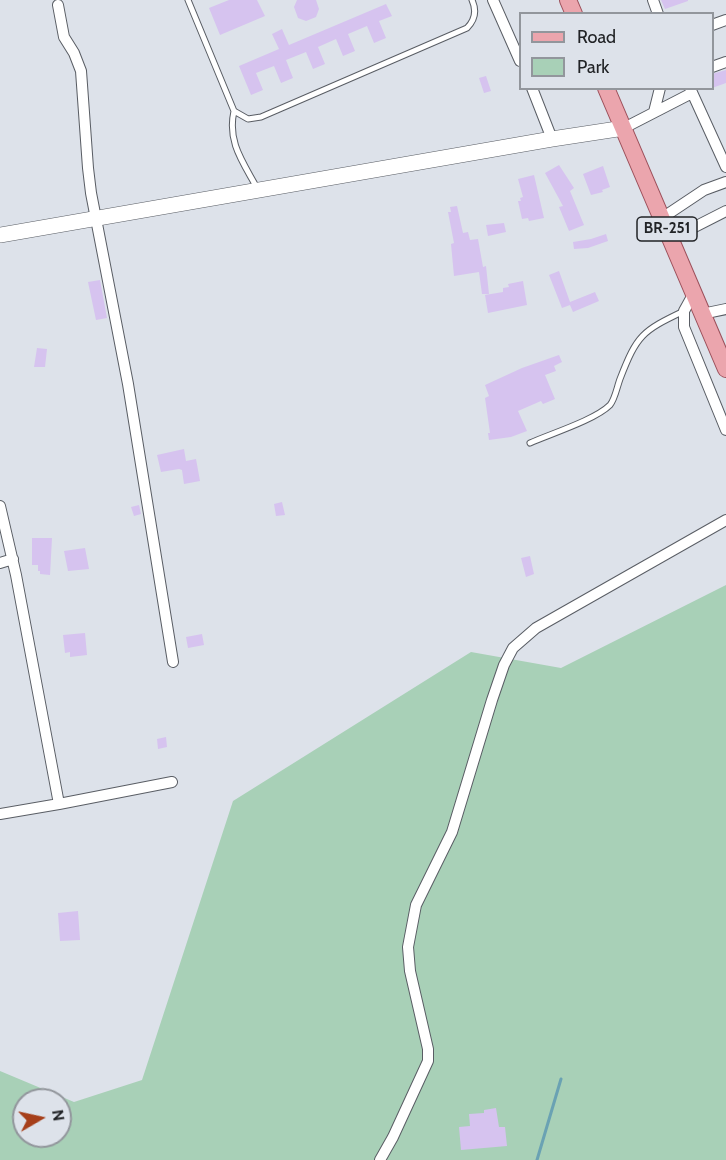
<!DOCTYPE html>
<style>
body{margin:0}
#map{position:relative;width:726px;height:1160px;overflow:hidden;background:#dde2ea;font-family:Cabin,sans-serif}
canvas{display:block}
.legend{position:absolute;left:519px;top:12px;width:195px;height:78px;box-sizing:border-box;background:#dde2ea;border:2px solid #92969c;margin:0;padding:8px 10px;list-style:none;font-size:18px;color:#212326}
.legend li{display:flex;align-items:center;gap:12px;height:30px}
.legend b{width:30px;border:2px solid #92969c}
.north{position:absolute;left:12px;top:1088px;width:60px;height:60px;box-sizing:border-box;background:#dde2ea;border:2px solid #92969c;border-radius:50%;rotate:81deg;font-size:16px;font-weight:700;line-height:24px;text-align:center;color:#212326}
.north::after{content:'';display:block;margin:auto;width:21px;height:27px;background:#a63f1a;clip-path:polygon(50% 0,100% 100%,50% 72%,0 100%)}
</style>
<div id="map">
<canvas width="726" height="1160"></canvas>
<ul class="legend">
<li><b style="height:8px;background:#eba5ad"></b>Road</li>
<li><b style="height:16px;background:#a8d0b7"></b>Park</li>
</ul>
<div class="north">N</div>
</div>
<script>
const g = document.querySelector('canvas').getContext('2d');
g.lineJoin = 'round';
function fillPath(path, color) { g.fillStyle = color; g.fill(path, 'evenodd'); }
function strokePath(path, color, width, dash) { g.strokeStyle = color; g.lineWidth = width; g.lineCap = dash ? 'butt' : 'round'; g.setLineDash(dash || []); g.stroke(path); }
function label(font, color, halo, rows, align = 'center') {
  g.font = font + ' Cabin,sans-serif'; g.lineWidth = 5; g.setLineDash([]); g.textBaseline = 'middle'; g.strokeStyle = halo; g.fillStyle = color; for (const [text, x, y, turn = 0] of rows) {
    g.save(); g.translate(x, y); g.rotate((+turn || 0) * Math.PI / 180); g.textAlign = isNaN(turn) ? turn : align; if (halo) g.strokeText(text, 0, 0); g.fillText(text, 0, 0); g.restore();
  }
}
const green = new Path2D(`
 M726,585V1160H0V1071L74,1102L142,1080L233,801L471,652L561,668ZM24,1100H60V1136H24Z`);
const stream = new Path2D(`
 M537,1160L561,1079`);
const building = new Path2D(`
 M229,0H257L265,16L220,35L209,8Z
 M297,0H316L319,9L316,17L306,21L298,18L294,7Z
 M661,0H688V1L665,9Z
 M386,4L392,16L379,21L386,38L374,43L367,26L348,34L355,51L343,56L336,39L318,47L325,64L313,69L306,52L286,60L293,78L281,83L274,66L256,73L263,90L251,95L239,66L279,49L272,34L282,29L289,45Z
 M726,70V83L712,88V74Z
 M486,76L491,91L484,93L479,78Z
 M559,165L574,188L570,191L584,225L569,231L559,207L563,206L545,173Z
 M603,166L610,187L602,190L603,192L591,195L583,174Z
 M534,175L544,218L529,221L528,218L522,219L518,201H521L520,198L523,197L518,179Z
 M457,206L463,233L468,232L470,240L478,239L483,267L486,266L489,294H482L479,272L454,276L451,244L454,243L448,212H451L450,207Z
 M504,223L506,232L488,236L486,225Z
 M606,234L608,241L588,248L574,249L573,242L591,239Z
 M559,271L570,302L595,292L599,301L573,312L570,305L562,308L549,275Z
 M100,280L107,318L96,320L88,282Z
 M523,281L527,305L488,313L485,295L503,292V288L509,287L508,284Z
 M37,348L47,349L45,367H34Z
 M559,355L562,362L554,366L556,371L545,375L555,399L543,404L541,401L518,411L527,431L511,437L489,440L488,433H490L485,398L489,396L485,385L522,368Z
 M184,449L186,461L196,459L200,481L184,484L182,470L179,469L161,472L157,455Z
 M282,502L285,515L276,516L274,504Z
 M139,505L141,514L134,516L131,507Z
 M32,538H52L50,575L40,574V571H38V565H32Z
 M85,548L89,569L68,571L64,551Z
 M530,556L534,574L526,577L521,558Z
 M85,633L87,655L70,657V652L65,653L63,635Z
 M202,634L204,645L188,648L186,637Z
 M166,737L167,747L158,749L157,739Z
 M78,911L80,940L60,941L58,913Z
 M496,1108L499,1127H505L507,1146L461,1150L459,1127L470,1126L469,1114L484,1113V1110Z`);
const lane = new Path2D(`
 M188,0L234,111L248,119L261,117L467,28C475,20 477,11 472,0
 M234,111C227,142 243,162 257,188
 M530,443C550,434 595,420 610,405C615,399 617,387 620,379C637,335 642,331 684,311`);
const street = new Path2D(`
 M493,0L520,61
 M653,0L658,14
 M58,5L64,37L74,53L81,71L88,168L91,193L128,384L173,662
 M712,25L726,20
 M712,67L726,62
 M532,88L552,139
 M690,88L726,167
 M654,112L660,88
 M624,128L692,93
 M662,218L704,190L726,182
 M671,239L726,211
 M694,293L684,311V327L726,430
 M702,314L726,309
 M0,506L16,575L59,804L0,814
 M0,563L13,559
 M59,804L172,782
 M380,1160L393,1137L428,1061V1049L410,971L408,947L416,905L452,832L492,700L504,665L513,648L536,628L726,520`);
const secondary = new Path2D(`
 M0,235L552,139L624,128`);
const primary = new Path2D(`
 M568,0L574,14
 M606,88L726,369`);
const shields = [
 [667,229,60]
];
const shieldNames = [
 ["BR-251",667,229]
];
fillPath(green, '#a8d0b7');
strokePath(stream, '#6aa2b3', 3);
fillPath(building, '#d6c3ef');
strokePath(lane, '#595d64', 7);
strokePath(street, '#595d64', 12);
strokePath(secondary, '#595d64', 16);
strokePath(primary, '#9c505b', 18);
strokePath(lane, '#fff', 5);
strokePath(street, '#fff', 10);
strokePath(secondary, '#fff', 15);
strokePath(primary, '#eba5ad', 16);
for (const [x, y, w] of shields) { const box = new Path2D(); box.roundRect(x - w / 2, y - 12, w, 24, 4.5); g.fillStyle = '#dde2ea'; g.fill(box); strokePath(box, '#212326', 1.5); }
label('bold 15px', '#212326', null, shieldNames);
</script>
